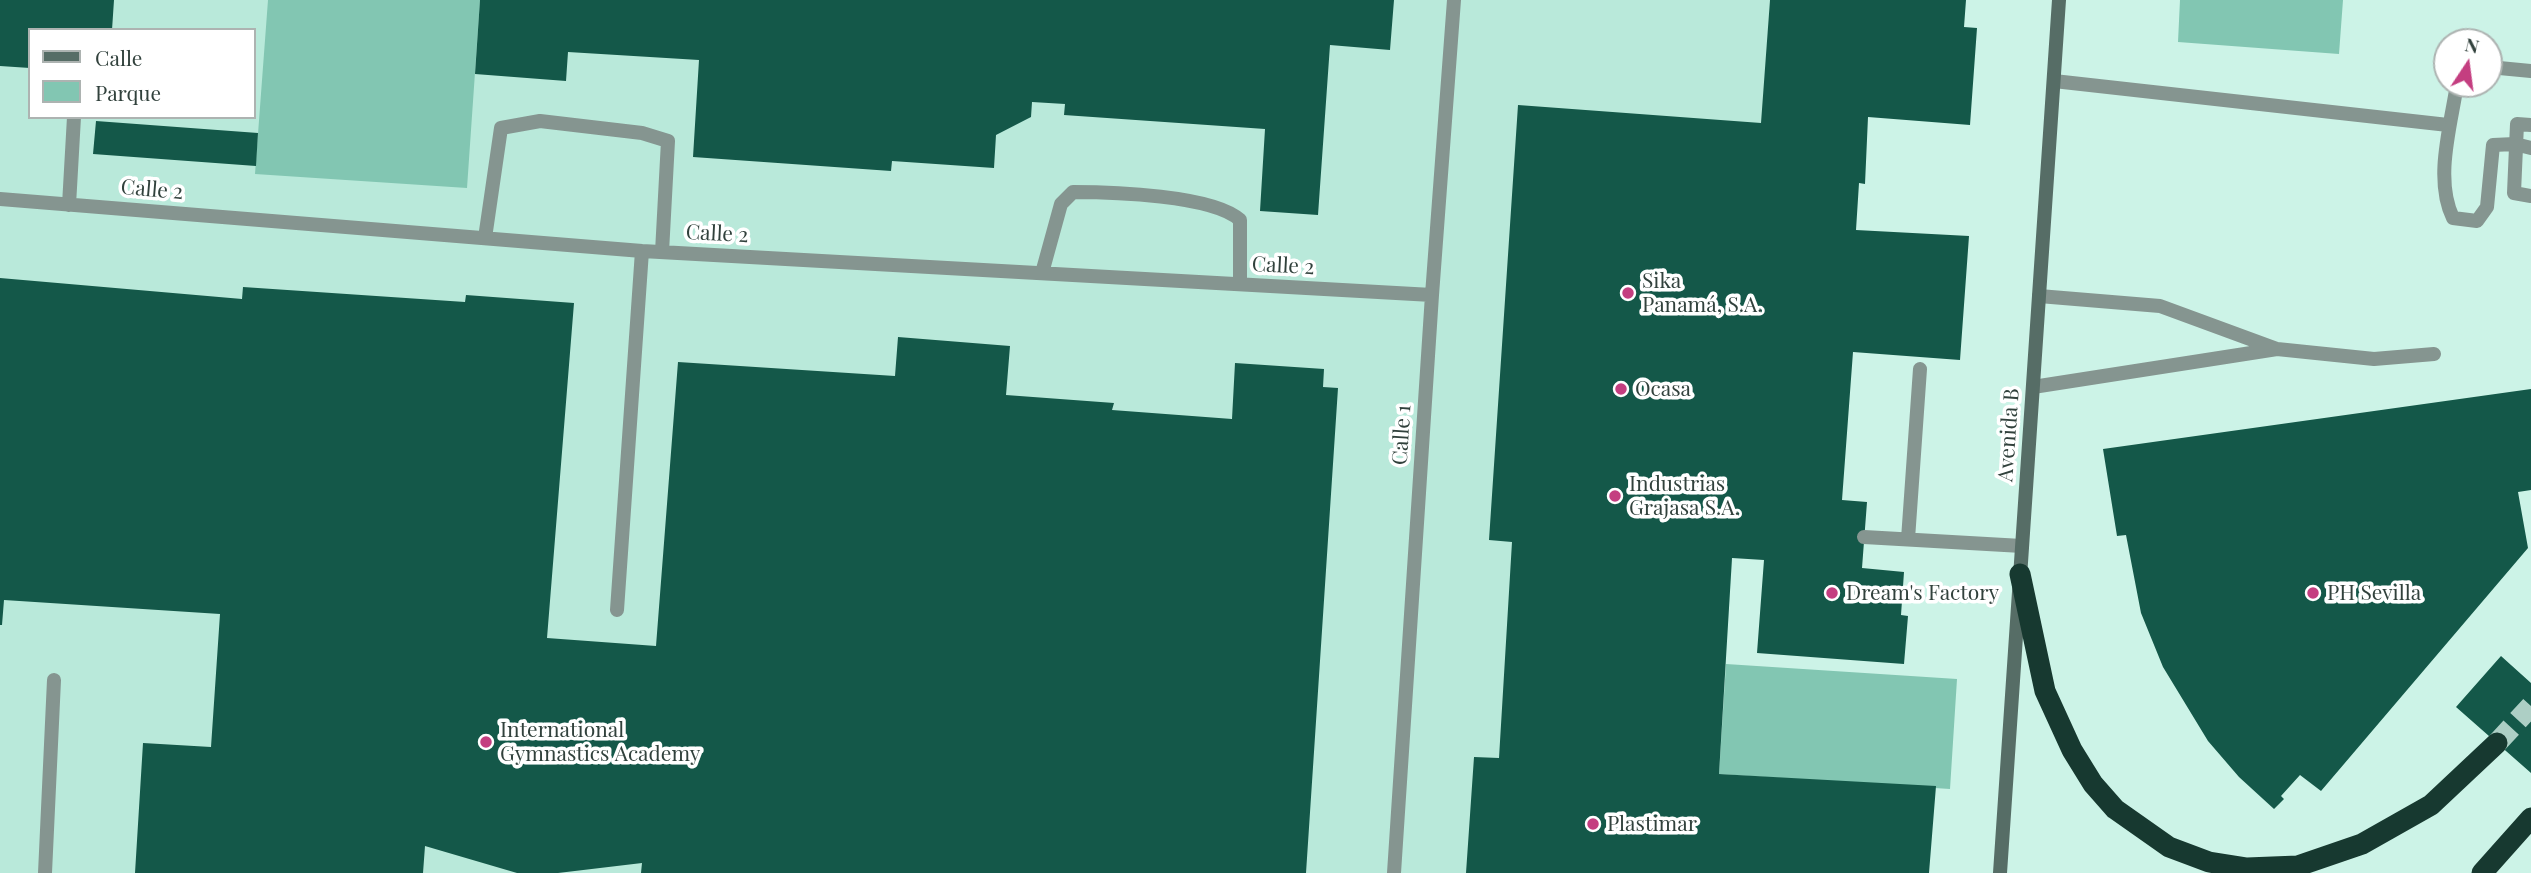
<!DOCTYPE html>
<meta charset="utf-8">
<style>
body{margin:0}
#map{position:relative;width:2531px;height:873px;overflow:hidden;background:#ccf3e7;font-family:"Playfair Display",serif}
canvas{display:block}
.legend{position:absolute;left:28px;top:28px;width:228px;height:91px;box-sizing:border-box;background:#fff;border:2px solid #adb3b1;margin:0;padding:9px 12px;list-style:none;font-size:21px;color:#31413c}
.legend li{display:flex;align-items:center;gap:14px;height:35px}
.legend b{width:35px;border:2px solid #adb3b1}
.north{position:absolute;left:2433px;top:28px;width:70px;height:70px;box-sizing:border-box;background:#fff;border:2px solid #adb3b1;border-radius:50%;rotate:13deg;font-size:19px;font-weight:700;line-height:28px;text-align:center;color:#31413c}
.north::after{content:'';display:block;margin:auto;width:24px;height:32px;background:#c43e80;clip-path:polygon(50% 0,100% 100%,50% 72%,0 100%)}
</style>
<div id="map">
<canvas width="2531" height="873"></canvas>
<ul class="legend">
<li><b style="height:9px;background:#566d66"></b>Calle</li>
<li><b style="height:19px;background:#82c6b2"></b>Parque</li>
</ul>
<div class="north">N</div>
</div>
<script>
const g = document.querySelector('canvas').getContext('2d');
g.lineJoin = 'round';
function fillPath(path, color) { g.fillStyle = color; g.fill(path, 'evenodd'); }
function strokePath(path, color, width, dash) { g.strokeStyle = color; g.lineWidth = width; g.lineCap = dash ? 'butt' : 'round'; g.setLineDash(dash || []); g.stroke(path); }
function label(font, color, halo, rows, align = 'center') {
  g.font = font + ' "Playfair Display",serif'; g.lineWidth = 7; g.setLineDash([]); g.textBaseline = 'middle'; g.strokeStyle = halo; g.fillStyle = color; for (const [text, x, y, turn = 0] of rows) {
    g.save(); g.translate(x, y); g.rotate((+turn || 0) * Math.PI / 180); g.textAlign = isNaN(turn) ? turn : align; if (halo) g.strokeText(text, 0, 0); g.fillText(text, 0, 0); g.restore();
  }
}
const built = new Path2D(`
 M0,0H1770L1711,873H0ZM30,30H254V117H30Z`);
const green = new Path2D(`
 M268,0H480L467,188L255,174Z
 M2180,0H2343L2339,54L2178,42Z
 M1726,664L1957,679L1950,789L1719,774Z`);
const building = new Path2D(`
 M0,0H114L112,30H30V68L0,66Z
 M480,0H1394L1390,50L1330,45L1318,215L1260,211L1265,129L1064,115L1065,104L1032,102L1031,117L996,135L994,168L892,161L891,171L693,157L699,60L568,52L566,81L475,74Z
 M1770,0H1966L1964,27L1977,28L1970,125L1868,117L1865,184L1859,183L1856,230L1969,236L1960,360L1853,352L1842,500L1867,502L1862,568L1904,572L1901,615L1908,616L1904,664L1757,653L1764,560L1732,558L1719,774L1936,786L1929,873H1466L1474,757L1499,758L1512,542L1489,540L1518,105L1761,123Z
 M96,121L258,133L256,166L93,154Z
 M0,278L242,299L243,287L465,302L466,295L574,303L547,638L656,646L678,362L895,376L898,337L1010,346L1006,395L1114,403L1112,410L1232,419L1235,363L1324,369L1323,387L1338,388L1306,873H641L642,863L558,873H517L425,846L423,873H135L143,743L211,747L220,614L4,600L2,625H0Z
 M2531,389V490L2518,492L2528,548L2321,791L2300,775L2281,796L2284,799L2274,809L2239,777L2208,741L2163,667L2141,613L2126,535L2117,536L2103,449Z
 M2501,656L2531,683V773L2456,707Z`);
const highwayTunnel = new Path2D(`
 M2497,743L2531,706`);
const lane = new Path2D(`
 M2489,67L2531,71
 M2054,81L2448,125
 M2457,84C2451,125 2434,179 2453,218L2477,221L2487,207L2493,145L2515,144L2531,148
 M2531,125L2517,124L2514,193L2531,196
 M0,199L642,251L1432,295
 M69,205L74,117
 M485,238L501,128L540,121L642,133L668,141L662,252
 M1042,273L1061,204L1073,192C1111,192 1213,195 1240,220V284
 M2277,349L2374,359L2434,354
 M2033,387L2277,349L2160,306L2039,296
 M1864,537L2022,546
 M1908,539L1920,369
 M617,610L642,251
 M45,873L54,680
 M1394,873L1432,295L1454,0`);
const secondary = new Path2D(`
 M2000,873L2059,0`);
const highway = new Path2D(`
 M2020,574L2045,691L2072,750L2093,784L2115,809L2169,847L2209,862L2247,868L2298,866L2362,844L2431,805L2497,743
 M2482,873L2531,818`);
const markers = [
 [1628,293,7,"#c43e80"],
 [1621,389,7,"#c43e80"],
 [1615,496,7,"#c43e80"],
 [1832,593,7,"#c43e80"],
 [2313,593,7,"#c43e80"],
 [486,742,7,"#c43e80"],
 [1593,824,7,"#c43e80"]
];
const streetNames = [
 ["Calle 2",152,190,5],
 ["Calle 2",717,234,3],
 ["Calle 2",1283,266,3],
 ["Calle 1",1402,435,-86],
 ["Avenida B",2009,435,-86]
];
const poiNames = [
 ["Sika",1642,281],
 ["Panamá, S.A.",1642,305],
 ["Ocasa",1635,389],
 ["Industrias",1629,484],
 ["Grajasa S.A.",1629,508],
 ["Dream's Factory",1846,593],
 ["PH Sevilla",2327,593],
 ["International",500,730],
 ["Gymnastics Academy",500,754],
 ["Plastimar",1607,824]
];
fillPath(built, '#b9e9da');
fillPath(green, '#82c6b2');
fillPath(building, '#145849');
strokePath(highwayTunnel, '#adcfc5', 21, [21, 10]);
strokePath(lane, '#859590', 14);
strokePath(secondary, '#566d66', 14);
strokePath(highway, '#173930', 21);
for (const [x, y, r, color] of markers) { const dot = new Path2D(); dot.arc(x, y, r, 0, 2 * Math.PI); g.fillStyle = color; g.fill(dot); strokePath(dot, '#fff', 2.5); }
label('21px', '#31413c', '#fff', streetNames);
label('21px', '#31413c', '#fff', poiNames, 'left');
</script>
